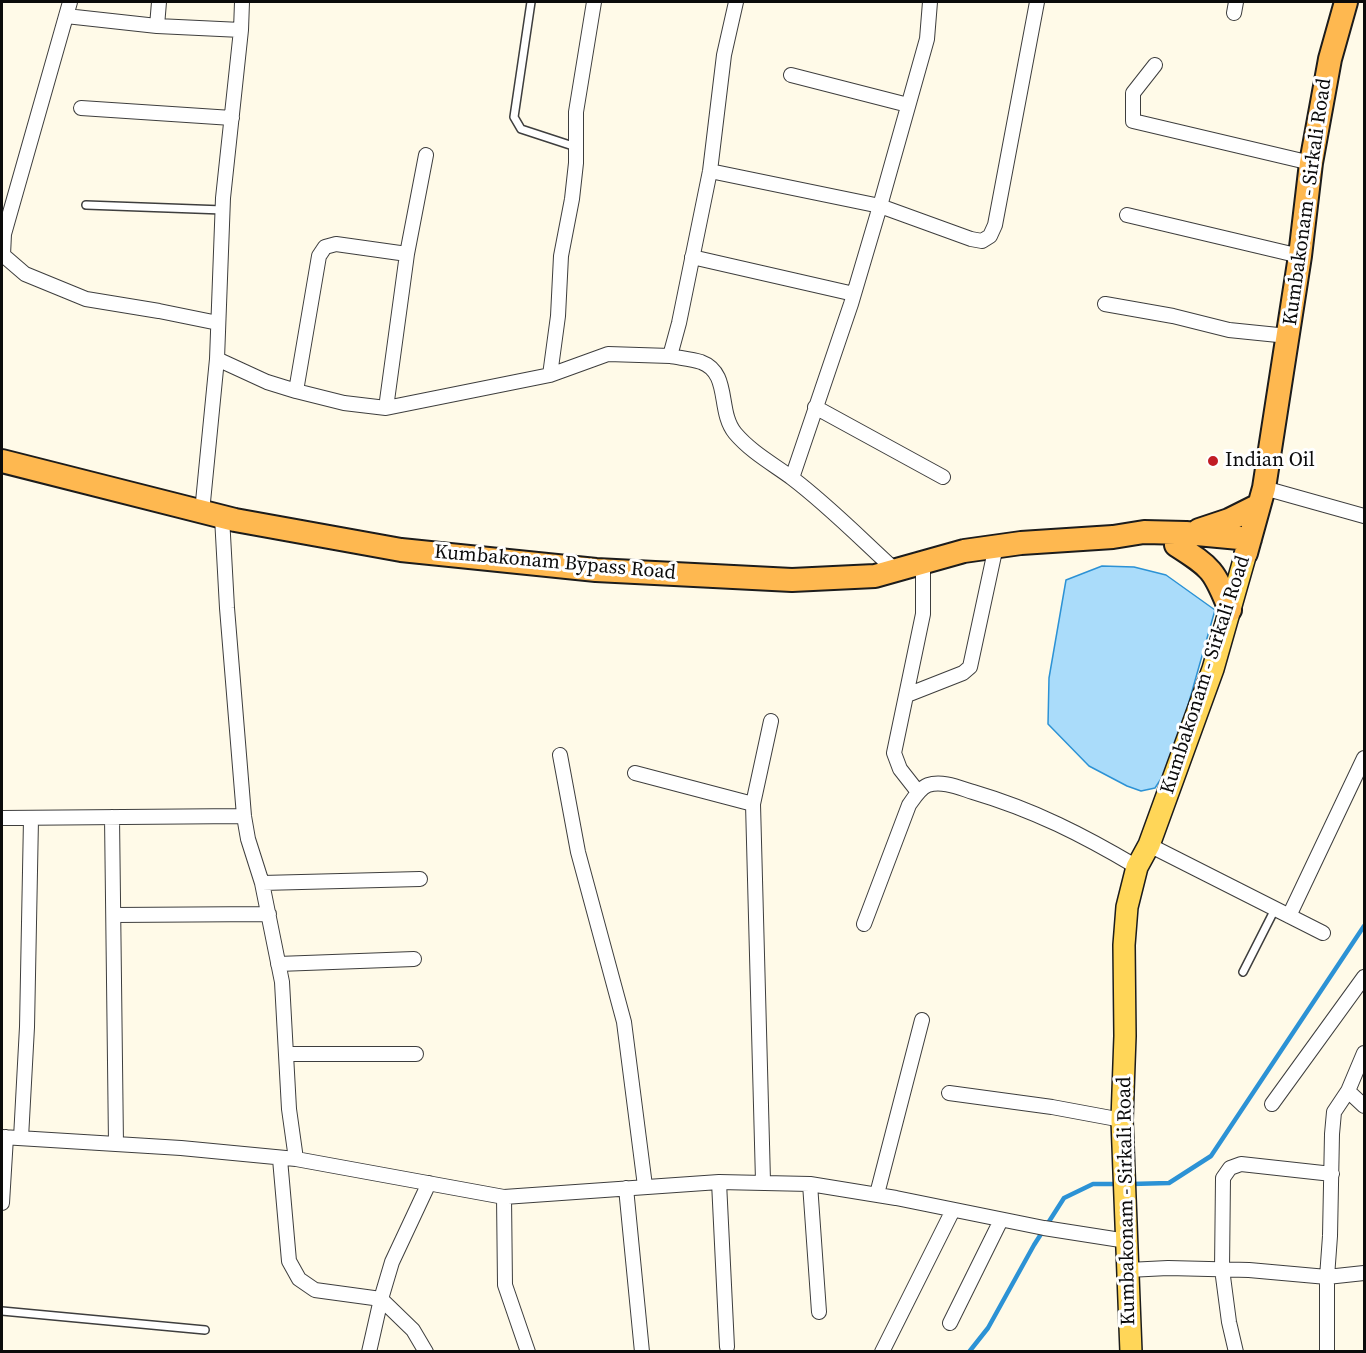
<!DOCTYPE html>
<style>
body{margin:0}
#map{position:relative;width:1366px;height:1353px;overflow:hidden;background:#fffae8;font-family:"Source Serif 4",serif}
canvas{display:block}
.frame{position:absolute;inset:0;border:3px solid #0b0b0b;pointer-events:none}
</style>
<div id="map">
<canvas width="1366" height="1353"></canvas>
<div class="frame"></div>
</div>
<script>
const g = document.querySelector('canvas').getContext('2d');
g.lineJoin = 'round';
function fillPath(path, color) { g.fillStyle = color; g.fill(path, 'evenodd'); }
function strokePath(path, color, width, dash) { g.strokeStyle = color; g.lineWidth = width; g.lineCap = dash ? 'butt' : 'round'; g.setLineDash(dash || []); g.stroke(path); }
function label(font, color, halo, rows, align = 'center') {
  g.font = font + ' "Source Serif 4",serif'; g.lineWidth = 6; g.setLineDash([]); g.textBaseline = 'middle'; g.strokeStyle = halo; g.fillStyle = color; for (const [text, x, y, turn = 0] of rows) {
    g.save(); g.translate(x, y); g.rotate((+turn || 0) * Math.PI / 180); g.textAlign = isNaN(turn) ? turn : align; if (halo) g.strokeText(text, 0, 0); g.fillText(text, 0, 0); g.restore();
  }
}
const water = new Path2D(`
 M1102,566L1134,567L1166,575L1215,610L1172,762L1155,788L1141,791L1127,786L1089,766L1048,724L1049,678L1066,580Z`);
const stream = new Path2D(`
 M1131,1184L1169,1183L1211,1156L1364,926
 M969,1352L988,1328L1034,1245L1064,1198L1093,1184H1120`);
const service = new Path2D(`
 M531,2L514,117L521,129L576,147
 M86,205L223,210
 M1243,972L1275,909
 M2,1311L205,1330`);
const minor = new Path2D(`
 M70,2L4,234L3,255L25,274L86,299L159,311L218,323
 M736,2L724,55L710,171L679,323L670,356C680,358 692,359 701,362C731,373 717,411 735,433C751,452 773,464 792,478C829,506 861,539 895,570
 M1234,13L1236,2
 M66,16L157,26L241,30L223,198L217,359L202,512
 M157,26L159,2
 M241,30L242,2
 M1155,65L1133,93V121L1311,163
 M791,75L908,105
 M81,108L232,118
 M710,171L880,206L971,239L982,241L990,236L995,225L1037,2
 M1127,215L1300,256
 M692,257L854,294
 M1105,304L1173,316L1229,330L1288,336
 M217,359L267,382L296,391L344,403L386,408L550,375L608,354L670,356
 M550,375L558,316L561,256L572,199L576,163V112L594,2
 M296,391L319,256L325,247L336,244L407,254
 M815,407L943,477
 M386,408L407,254L426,155
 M792,478L851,304L880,206L927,39L930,2
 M1264,488L1364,516
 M222,517L227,608L244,816L248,839L262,883L282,982L289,1109L296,1159
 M907,695L963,673L970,667L996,546
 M560,755L578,852L624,1022L645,1186
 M635,773L753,804
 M918,792L900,769L894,753L923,614V563
 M112,817L116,1144
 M2,818L244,816
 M1149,845L1323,933
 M262,883L420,879
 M114,915L269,914
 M1289,916L1364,758
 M864,924L909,805C914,798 920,788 928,785C942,780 960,788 973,792C1034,810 1083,835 1137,867
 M278,964L414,959
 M286,1054H416
 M1348,1091L1364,1106
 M949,1093L1052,1107L1122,1120
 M1272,1104L1364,977
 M2,1137L181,1148L296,1159L504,1197L719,1182L810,1184L896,1198L1044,1228L1127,1241
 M21,1138L27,1027L31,819
 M280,1159L289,1261L299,1279L315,1290L381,1299L413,1330L426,1352
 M763,1181L753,804L771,721
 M719,1182L727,1347
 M810,1184L819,1312
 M626,1188L642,1352
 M877,1194L922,1020
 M504,1197L505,1285L528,1352
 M2,1203L6,1137
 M1128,1270L1168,1268L1249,1270L1327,1277L1364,1273
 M950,1323L1001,1220
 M369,1352L381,1299L392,1262L429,1183
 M882,1352L953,1210
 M1236,1352L1229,1322L1222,1269L1223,1178L1230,1168L1241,1164L1332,1174
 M1327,1352V1277L1330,1236L1332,1134L1334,1112L1348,1091L1364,1053`);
const primary = new Path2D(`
 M1131,1352L1122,1120L1125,1036L1124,945L1127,907L1137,867L1149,845L1213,669L1246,553`);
const trunk = new Path2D(`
 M2,461L235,520L401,550L596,570L792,580L875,576L964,551L1021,543L1113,537L1144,532L1186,533L1250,539
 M1199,530L1229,520L1259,505
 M1176,545C1212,568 1214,570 1230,610
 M1246,553L1264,488L1300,256L1311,163L1330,59L1346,2`);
const markers = [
 [1213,461,6,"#c11c24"]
];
const streetNames = [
 ["Kumbakonam - Sirkali Road",1308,202,-82],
 ["Kumbakonam Bypass Road",555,563,5],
 ["Kumbakonam - Sirkali Road",1206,675,-72],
 ["Kumbakonam - Sirkali Road",1127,1201,-91]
];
const poiNames = [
 ["Indian Oil",1225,461]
];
fillPath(water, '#aadcfa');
strokePath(water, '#2c92d5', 1.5);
strokePath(stream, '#2c92d5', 4.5);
strokePath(service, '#3e3e3e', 10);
strokePath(minor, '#3e3e3e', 16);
strokePath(primary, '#1c1c1c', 24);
strokePath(trunk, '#1c1c1c', 26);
strokePath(service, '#fff', 7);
strokePath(minor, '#fff', 14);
strokePath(primary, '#ffd658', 21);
strokePath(trunk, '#feb850', 22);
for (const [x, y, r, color] of markers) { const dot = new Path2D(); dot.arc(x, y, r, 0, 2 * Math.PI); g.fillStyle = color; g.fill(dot); strokePath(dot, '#fff', 2); }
label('20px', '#0b0b0b', '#fff', streetNames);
label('20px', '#0b0b0b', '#fff', poiNames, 'left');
</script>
